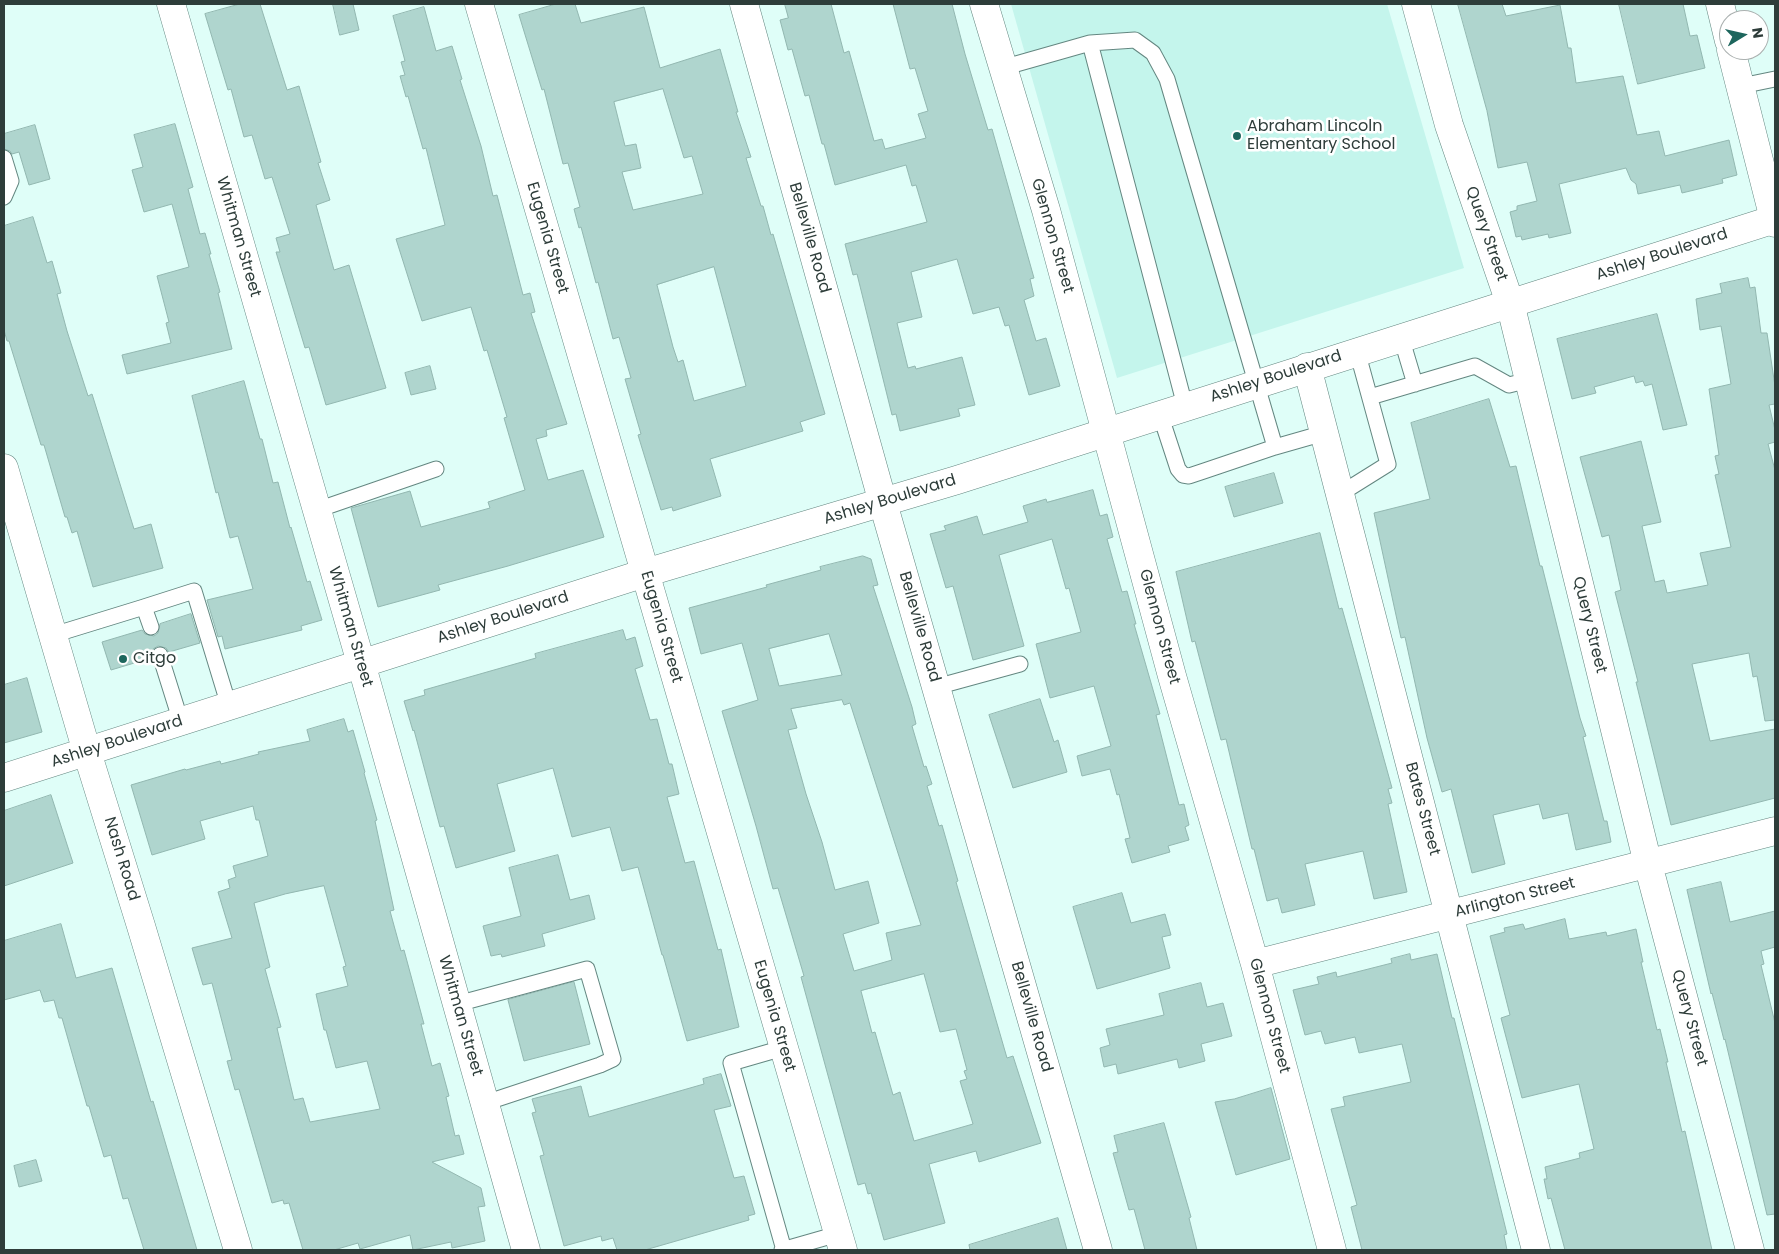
<!DOCTYPE html>
<style>
body{margin:0}
#map{position:relative;width:1779px;height:1254px;overflow:hidden;background:#dffef8;font-family:Poppins,sans-serif}
canvas{display:block}
.frame{position:absolute;inset:0;border:5px solid #2e3d3a;pointer-events:none}
.north{position:absolute;left:1719px;top:10px;width:50px;height:50px;box-sizing:border-box;background:#fff;border:1px solid #abb1b0;border-radius:50%;rotate:81deg;font-size:14px;font-weight:700;line-height:20px;text-align:center;color:#2e3d3a}
.north::after{content:'';display:block;margin:auto;width:18px;height:22px;background:#1d665d;clip-path:polygon(50% 0,100% 100%,50% 72%,0 100%)}
</style>
<div id="map">
<canvas width="1779" height="1254"></canvas>
<div class="frame"></div>
<div class="north">N</div>
</div>
<script>
const g = document.querySelector('canvas').getContext('2d');
g.lineJoin = 'round';
function fillPath(path, color) { g.fillStyle = color; g.fill(path, 'evenodd'); }
function strokePath(path, color, width, dash) { g.strokeStyle = color; g.lineWidth = width; g.lineCap = dash ? 'butt' : 'round'; g.setLineDash(dash || []); g.stroke(path); }
function label(font, color, halo, rows, align = 'center') {
  g.font = font + ' Poppins,sans-serif'; g.lineWidth = 5; g.setLineDash([]); g.textBaseline = 'middle'; g.strokeStyle = halo; g.fillStyle = color; for (const [text, x, y, turn = 0] of rows) {
    g.save(); g.translate(x, y); g.rotate((+turn || 0) * Math.PI / 180); g.textAlign = isNaN(turn) ? turn : align; if (halo) g.strokeText(text, 0, 0); g.fillText(text, 0, 0); g.restore();
  }
}
const built = new Path2D(`
 M1011,4H1387L1464,268L1117,378Z`);
const building = new Path2D(`
 M240,4H260L287,90L299,86L321,162L318,163L330,200L316,205L334,270L349,265L386,388L326,405L309,347L305,348L276,252H280L276,238L290,234L272,177L265,179L252,135L244,137L231,89L228,90L205,14Z
 M333,4H353L359,30L340,35Z
 M556,4H575L581,23L644,7L660,68L720,49L738,112H736L751,157L746,158L761,206H763L771,235L773,234L825,414L800,422L803,431L710,459L721,496L673,511L672,507L661,510L638,435L641,434L625,379L631,378L619,337L613,339L598,282L596,283L581,227L579,228L574,209L580,207L568,163L563,164L544,89L542,90L519,15ZM663,89L684,158L692,156L703,194L633,210L622,172L641,168L636,144L625,146L614,102ZM714,267L746,386L694,401L683,360L678,362L673,347L657,285Z
 M785,4H831L844,53L849,51L874,141L882,139L885,149L926,138L918,114L928,111L915,68L910,69L893,4H952L965,54L988,130L992,129L1034,278L1030,279L1034,296L1024,300L1036,341L1046,338L1060,386L1029,395L1009,325L1005,326L999,307L973,314L957,259L911,272L922,317L897,323L908,368L915,366L916,369L962,357L975,405L958,409L960,416L900,431L896,414L892,415L857,274L853,275L845,244L927,222L916,185L912,186L906,165L835,185L824,144H822L809,95L805,96L792,49L788,50L780,20L788,18Z
 M1458,4H1502L1506,16L1560,5L1568,48H1571L1576,83L1623,76L1637,135L1659,131L1665,156L1729,140L1737,175L1722,179L1723,183L1682,193L1680,185L1638,194L1636,184L1631,180L1626,168L1559,184L1571,233L1549,238L1548,234L1522,240L1521,236L1516,237L1510,212L1517,210V206L1537,201L1527,162L1498,168L1487,111Z
 M1619,4H1683L1690,36L1697,35L1705,68L1638,84Z
 M424,7L436,51L452,46L462,79L460,80L481,146L493,196L497,195L523,295L530,293L535,312L531,313L567,424L546,430L547,436L536,439L548,480L583,470L604,537L508,566L438,585L440,590L378,607L351,508L410,491L421,527L490,508L488,502L525,490L504,418L507,417L487,350L484,351L471,307L422,321L396,239L445,225L426,148L423,149L408,96L406,97L400,76L405,75L401,62L405,61L393,16Z
 M175,124L193,187L188,189L200,234L205,233L211,254H209L220,292L218,293L232,349L127,374L122,355L171,343L166,323L169,322L157,276L189,267L172,204L144,212L132,170L143,167L134,135Z
 M35,125L50,179L29,185L19,152L12,154L10,151L4,149V134Z
 M33,217L47,263L52,261L61,293L57,294L67,331L88,396L92,394L134,529L151,524L163,568L93,587L77,531L72,533L67,517H65L44,445H41L9,341H7L4,330V226Z
 M1748,278L1750,288L1755,287L1761,333H1767L1775,386V404L1769,405L1775,430V442L1768,444L1775,470V720L1765,721L1757,676L1753,677L1749,653L1692,664L1710,741L1775,729V798L1671,825L1636,682H1638L1615,592L1621,590L1609,535L1602,537L1580,457L1641,441L1661,522L1642,526L1655,582L1664,580L1667,593L1708,585L1700,553L1731,547L1715,475L1719,474L1715,456L1719,455L1709,389L1731,384L1721,326L1700,330L1696,299L1722,293L1720,284Z
 M1657,314L1687,425L1663,430L1652,384L1645,386L1643,381L1636,383L1634,376L1594,387L1596,393L1572,399L1557,339Z
 M430,366L436,389L411,395L405,373Z
 M244,381L260,439H262L273,483L278,482L290,528L291,527L307,582L310,581L322,620L301,626L302,630L225,649L222,636L218,637L207,600L253,589L238,536L230,538L218,492L216,493L192,396Z
 M1489,399L1510,467L1516,466L1540,566H1542L1580,718L1586,736L1583,737L1604,821H1607L1611,842L1576,850L1568,813L1543,819L1539,804L1493,815L1505,864L1472,873L1451,789L1442,792L1427,738L1405,637L1401,638L1394,606L1374,513L1430,499L1411,423Z
 M1274,473L1283,503L1234,517L1225,487Z
 M1093,490L1100,516L1107,514L1113,537L1107,539L1122,592L1127,591L1136,624H1134L1160,714L1156,715L1179,805L1184,804L1189,825L1185,827L1189,840L1168,846L1170,852L1132,863L1125,839L1130,838L1119,794L1117,795L1110,769L1082,776L1077,756L1111,746L1094,686L1050,698L1036,644L1081,632L1069,588L1066,589L1052,539L999,555L1024,646L973,660L953,586L946,588L930,534L946,530L944,526L977,516L983,535L1028,522L1023,506L1046,499L1047,502Z
 M1320,533L1339,609L1342,608L1392,788L1388,789L1392,803L1388,804L1407,892L1374,899L1363,851L1305,864L1315,905L1282,913L1278,898L1267,901L1254,849H1252L1226,739L1221,740L1195,641L1192,642L1176,572Z
 M863,556L871,559L878,585L873,586L912,707L916,724L912,726L924,767L926,766L932,784L927,786L939,826L942,825L958,881L956,882L1007,1058L1013,1056L1041,1143L979,1162L976,1151L929,1164L945,1223L884,1240L871,1193L868,1194L865,1183L858,1185L801,977L804,976L778,888L773,889L756,826L722,711L758,700L742,643L701,654L689,608L767,587L766,585L821,570L820,567ZM829,634L842,675L779,686L769,649ZM842,700L844,705L850,703L921,925L886,933L892,960L854,971L843,934L879,923L868,881L835,890L822,842L806,794L788,730L797,728L791,709ZM924,974L940,1032L956,1029L967,1070L964,1071L967,1079L960,1081L973,1124L914,1141L900,1092L893,1095L875,1032L872,1033L861,991Z
 M191,614L200,643L169,652L166,648L158,646L153,649L151,658L111,670L102,642L142,630L145,634L154,636L158,633L160,624Z
 M623,630L626,640L635,637L643,666L635,669L650,720L657,719L669,764H672L679,794L667,797L685,863L694,861L718,950L721,949L739,1027L687,1041L663,955H662L638,867L622,871L610,827L572,837L553,768L497,784L515,851L456,868L444,826L440,827L414,730L413,731L404,701L425,695L424,690L536,658L535,654Z
 M27,678L42,732L4,743V685Z
 M1040,699L1054,742L1058,740L1067,772L1013,788L989,715Z
 M344,719L348,732L353,730L365,772L364,773L377,820L375,821L394,910L390,911L401,951L404,950L424,1024H421L432,1066L440,1063L449,1096L446,1097L455,1136L459,1135L464,1154L432,1162L481,1188L485,1206L478,1207L485,1241L452,1248L451,1242L413,1250L410,1235L360,1249L358,1243L334,1250H303L289,1203L284,1204L283,1200L272,1203L239,1089L235,1090L227,1061L232,1060L212,983L203,985L192,948L232,938L218,892L230,888L228,880L236,877L233,866L268,856L259,820H256L253,806L200,821L205,839L152,855L131,785L185,769L186,770L220,761L221,764L259,754L258,752L310,741L307,730ZM324,886L346,966L343,967L348,986L316,994L324,1030H326L336,1068L367,1061L380,1109L310,1122L303,1098L294,1100L277,1028L281,1027L265,969L270,967L254,903L285,894Z
 M51,795L73,863L4,886V811Z
 M558,855L570,900L589,895L595,919L542,934L545,946L502,957L501,954L491,956L483,926L521,916L509,868Z
 M1721,882L1730,922L1775,911V947L1761,951L1764,964L1761,965L1775,1023V1214L1767,1215L1725,1039L1724,1040L1712,993L1711,994L1687,890Z
 M1122,893L1131,923L1165,914L1171,935L1162,937L1170,968L1097,989L1073,907Z
 M1565,919L1569,939L1606,932L1607,936L1636,929L1643,962H1641L1657,1030L1660,1029L1668,1062H1666L1682,1132L1685,1131L1712,1250H1565L1551,1198L1548,1199L1544,1179H1547L1545,1167L1580,1158L1579,1153L1594,1149L1579,1084L1522,1098L1501,1018L1510,1015L1490,936L1505,932L1504,928L1523,924L1525,929Z
 M61,924L76,978L112,968L151,1102L153,1101L197,1250H144L128,1198L123,1199L111,1155L104,1157L89,1106H87L62,1018H59L54,1000L44,1002L40,990L4,1000V941Z
 M1410,954L1411,960L1437,954L1452,1018H1454L1507,1234L1504,1235L1507,1250H1362L1351,1207L1357,1205L1331,1109L1345,1106L1343,1097L1411,1082L1402,1044L1359,1053L1355,1037L1325,1044L1321,1031L1305,1035L1293,990L1319,984L1317,977L1336,972L1337,977L1392,963L1391,959Z
 M574,982L590,1044L524,1061L508,1000Z
 M1201,983L1207,1007L1223,1003L1232,1036L1201,1044L1205,1061L1179,1068L1177,1059L1118,1074L1116,1064L1104,1067L1100,1048L1110,1045L1106,1029L1164,1015L1159,994Z
 M721,1074L731,1106L714,1110L734,1178L744,1176L755,1214L748,1216L749,1220L645,1250H617L613,1238L602,1241L601,1236L564,1246L540,1156L544,1155L532,1113L536,1112L532,1099L581,1086L589,1117L704,1084L703,1079Z
 M1271,1088L1290,1159L1236,1175L1215,1102L1234,1099Z
 M1164,1123L1191,1217L1189,1218L1197,1250H1145L1134,1209L1129,1210L1113,1153L1118,1152L1114,1136Z
 M36,1160L42,1181L19,1187L14,1166Z
 M1058,1218L1067,1250H970L969,1245Z`);
const lane = new Path2D(`
 M1090,43L1185,406
 M1002,68L1090,43L1135,40L1153,53L1167,79L1275,447L1204,471L1189,476L1183,475L1178,469L1160,414
 M1741,86L1775,79
 M4,158L11,181L4,197
 M1401,337L1415,384
 M1370,397L1475,366L1509,385L1529,380
 M1275,447L1324,433
 M1340,494L1388,464L1357,351
 M317,510L436,469
 M144,607L194,591L229,706
 M53,635L144,607L151,627
 M160,655L181,722
 M936,687L1020,664
 M457,1004L587,969L613,1059L600,1065L485,1103
 M783,1048L731,1063L784,1250
 M782,1250L838,1234`);
const street = new Path2D(`
 M171,4L361,663L526,1250
 M479,4L843,1250
 M744,4L883,503L1098,1250
 M984,4L1046,210L1172,676L1255,964L1332,1250
 M1416,4L1449,125L1510,303L1648,864L1750,1250
 M1720,4L1729,41
 M1731,50L1775,223
 M1307,367L1536,1250
 M1255,964L1775,831`);
const secondary = new Path2D(`
 M4,468L87,752L141,926L238,1250
 M4,778L645,573L957,480L1775,219`);
const markers = [
 [1237,136,5,"#1d665d"],
 [123,659,5,"#1d665d"]
];
const poiNames = [
 ["Abraham Lincoln",1247,127],
 ["Elementary School",1247,145],
 ["Citgo",133,659]
];
const streetNames = [
 ["Query Street",1486,234,71],
 ["Glennon Street",1052,236,74],
 ["Whitman Street",238,237,74],
 ["Eugenia Street",547,238,74],
 ["Belleville Road",809,238,74],
 ["Ashley Boulevard",1662,255,-18],
 ["Ashley Boulevard",1276,377,-18],
 ["Ashley Boulevard",890,500,-17],
 ["Ashley Boulevard",503,618,-18],
 ["Query Street",1589,625,76],
 ["Whitman Street",350,627,74],
 ["Eugenia Street",661,627,74],
 ["Belleville Road",919,627,74],
 ["Glennon Street",1159,627,75],
 ["Ashley Boulevard",117,742,-18],
 ["Bates Street",1422,809,75],
 ["Nash Road",121,859,73],
 ["Arlington Street",1515,898,-14],
 ["Whitman Street",460,1016,74],
 ["Eugenia Street",774,1016,74],
 ["Glennon Street",1269,1016,75],
 ["Belleville Road",1031,1017,74],
 ["Query Street",1689,1018,75]
];
fillPath(built, '#c4f5ec');
fillPath(building, '#afd5ce');
strokePath(building, '#92b7b0', 1);
strokePath(lane, '#648781', 17);
strokePath(street, '#648781', 29);
strokePath(secondary, '#648781', 29);
strokePath(lane, '#fff', 15);
strokePath(street, '#fff', 28);
strokePath(secondary, '#fff', 28);
for (const [x, y, r, color] of markers) { const dot = new Path2D(); dot.arc(x, y, r, 0, 2 * Math.PI); g.fillStyle = color; g.fill(dot); strokePath(dot, '#fff', 2); }
label('16px', '#2e3d3a', '#fff', poiNames, 'left');
label('16px', '#2e3d3a', '#fff', streetNames);
</script>
